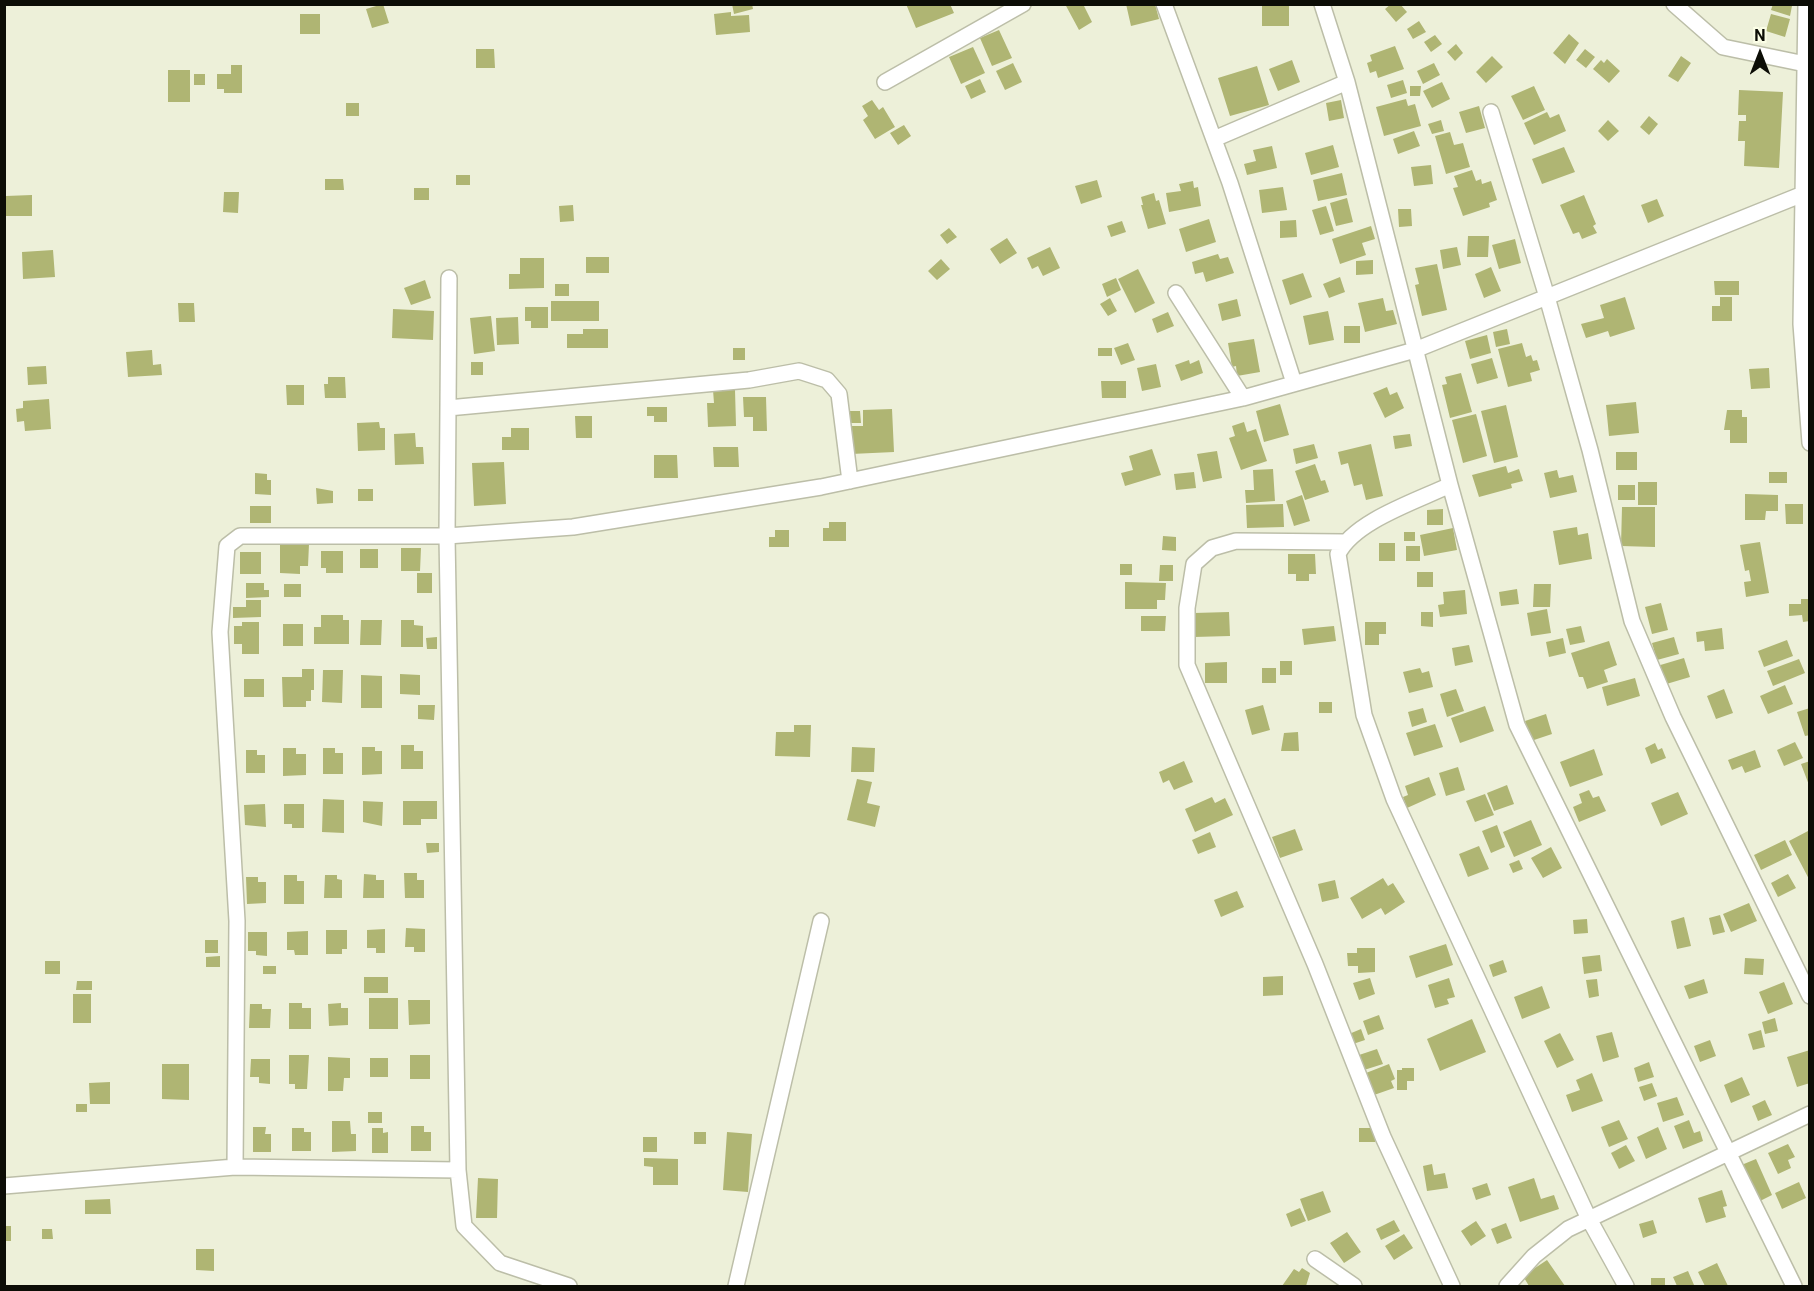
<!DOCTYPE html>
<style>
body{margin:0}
#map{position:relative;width:1814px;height:1291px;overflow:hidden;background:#edf0d9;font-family:Roboto,sans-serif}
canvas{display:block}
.frame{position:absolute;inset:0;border:6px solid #0c0d06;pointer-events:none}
.north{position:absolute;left:1730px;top:24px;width:60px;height:60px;-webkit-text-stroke:4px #fbfee6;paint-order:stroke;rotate:0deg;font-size:16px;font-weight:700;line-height:24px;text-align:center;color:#0c0d06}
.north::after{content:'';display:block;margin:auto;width:21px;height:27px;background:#0c0d06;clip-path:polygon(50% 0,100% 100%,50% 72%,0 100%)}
</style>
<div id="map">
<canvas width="1814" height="1291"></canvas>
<div class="frame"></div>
<div class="north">N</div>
</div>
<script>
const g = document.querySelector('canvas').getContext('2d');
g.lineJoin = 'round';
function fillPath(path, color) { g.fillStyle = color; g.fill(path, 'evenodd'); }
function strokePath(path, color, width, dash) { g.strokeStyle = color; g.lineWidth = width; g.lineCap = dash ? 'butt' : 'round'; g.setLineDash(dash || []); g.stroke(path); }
const building = new Path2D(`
 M383,4L389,23L372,28L366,9Z
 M732,4H752L753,9L734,14Z
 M906,4H950L954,13L916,28Z
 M1065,4H1083L1092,22L1079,30Z
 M1126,4H1155L1159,19L1131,26Z
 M1262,4H1289V26H1262Z
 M1391,4H1400L1407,12L1396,22L1385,9Z
 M1773,4L1792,6L1790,16L1771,10Z
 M731,12V16L749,15L750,32L716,35L714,14Z
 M300,14H320V34H300Z
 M1771,14L1790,19L1785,37L1766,31Z
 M1419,21L1426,32L1413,39L1407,29Z
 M999,30L1012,58L992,66L980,38Z
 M1569,34L1579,43L1565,64L1553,53Z
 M1435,35L1442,44L1431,52L1424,42Z
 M1456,44L1463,53L1455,61L1447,52Z
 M1395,46L1404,69L1378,78L1376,71L1370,73L1367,63L1372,61L1370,55Z
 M973,47L985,73L961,84L949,57Z
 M476,49H494L495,68H476Z
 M1585,49L1595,57L1586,68L1576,60Z
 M1492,56L1503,67L1486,83L1476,72Z
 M1681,56L1691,63L1678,82L1668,76Z
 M1607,59L1620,71L1609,83L1593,69L1601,60L1604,63Z
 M1292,60L1300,82L1278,91L1269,69Z
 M1013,63L1022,82L1005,90L996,71Z
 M1434,63L1440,75L1423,84L1417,71Z
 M231,65H242V93H224V89H217V74H231Z
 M1257,66L1269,105L1230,116L1218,78Z
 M168,70H190V102H168Z
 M194,74H205V85H194Z
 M980,79L986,92L971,99L965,86Z
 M1403,80L1407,93L1391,98L1387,85Z
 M1442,82L1450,99L1432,108L1423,91Z
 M1410,86H1421L1420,96H1410Z
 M1534,86L1545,110L1523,120L1511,96Z
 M1739,90L1783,92L1779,168L1744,166L1745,141H1738L1739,121H1746V115H1738Z
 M1406,99L1408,106L1415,104L1421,126L1384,136L1376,107Z
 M872,100L879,110L883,107L895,127L875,139L863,120L868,116L862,106Z
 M1341,100L1344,118L1329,121L1326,103Z
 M346,103H359V116H346Z
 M1479,106L1485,128L1466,133L1459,112Z
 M1547,112L1550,118L1559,114L1566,131L1534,145L1524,123Z
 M1649,116L1658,124L1649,135L1640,127Z
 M1441,120L1444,131L1432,134L1428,124Z
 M1608,120L1619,131L1608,141L1598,131Z
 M904,125L911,136L898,145L890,133Z
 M1414,131L1420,146L1398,154L1393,139Z
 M1450,132L1454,145L1463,143L1470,167L1446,174L1435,136Z
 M1333,145L1339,167L1311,175L1305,153Z
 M1272,146L1277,168L1247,175L1244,164L1256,161L1253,150Z
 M1564,147L1575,172L1542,184L1532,159Z
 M1431,165L1433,184L1414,186L1411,167Z
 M1472,170L1476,181L1481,179L1482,184L1491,181L1497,200L1489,203L1490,207L1463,216L1453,188L1458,187L1454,176Z
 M1342,173L1347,195L1318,201L1313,180Z
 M456,175H470V185H456Z
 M325,179H343L344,190H325Z
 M1097,180L1102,197L1081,204L1075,186Z
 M1193,181L1194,188L1198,187L1201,206L1169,212L1166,193L1181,191L1179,184Z
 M1283,187L1287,210L1262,213L1259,190Z
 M414,188H429V200H414Z
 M224,192H239L238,213L223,212Z
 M1154,193L1156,201L1159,200L1166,224L1148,229L1141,205H1143L1141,197Z
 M32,195V216H6V196Z
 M1584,195L1596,224L1593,226L1597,233L1582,239L1579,232L1573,234L1560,205Z
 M1347,198L1353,222L1336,226L1330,203Z
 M1657,199L1664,216L1648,223L1641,205Z
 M573,205L574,221L560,222L559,206Z
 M1326,206L1334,231L1320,235L1312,210Z
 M1398,209H1411L1412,226L1399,227Z
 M1209,219L1216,242L1186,252L1179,229Z
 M1296,220L1297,237L1280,238V221Z
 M1122,221L1126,232L1111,237L1107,226Z
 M1371,226L1375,239L1362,243L1366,255L1340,264L1332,239Z
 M949,228L957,237L947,244L940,235Z
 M1468,236H1489L1488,257H1467Z
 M1007,238L1017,253L1000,264L990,249Z
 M1515,239L1521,263L1499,269L1492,245Z
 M1050,247L1060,268L1043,276L1038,266L1032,269L1027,258Z
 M1457,247L1461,265L1443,269L1440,250Z
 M53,250L55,277L23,279L22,252Z
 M1218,254L1220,259L1228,257L1234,273L1206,282L1203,272L1195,274L1192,262Z
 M586,257H609V273H586Z
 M520,258H544V288L509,289V274H520Z
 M941,259L950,269L937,280L928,271Z
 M1373,260V274L1356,275V261Z
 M1437,264L1447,310L1422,316L1415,285L1419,284L1415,268Z
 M1491,267L1501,291L1484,298L1475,274Z
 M1138,269L1155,303L1135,313L1118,279Z
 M1303,273L1312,297L1290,305L1282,280Z
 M1340,277L1345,292L1329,298L1323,284Z
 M1116,278L1121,290L1107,297L1102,284Z
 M425,280L431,298L411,305L404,288Z
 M1714,281H1739V295H1715Z
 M555,284H569V296H555Z
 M1625,297L1635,329L1610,337L1608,331L1586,338L1581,324L1604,318L1600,305Z
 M1720,297H1732V321H1712V306H1720Z
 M1110,298L1117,311L1108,316L1100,304Z
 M1383,298L1386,311L1393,310L1397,324L1365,332L1358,303Z
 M1237,299L1241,316L1222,321L1218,304Z
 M551,301H599V321H551Z
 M178,303H194L195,322H179Z
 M525,307H548V328H531V321H525Z
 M393,309L434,311L433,340L392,338Z
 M1328,311L1334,340L1309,345L1303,316Z
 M1168,312L1174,326L1157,333L1152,319Z
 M491,316L495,351L474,354L470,318Z
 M518,317L519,344L497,345L496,318Z
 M1344,326H1360V343H1344Z
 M583,329H608V348H567V334H583Z
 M1507,329L1510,344L1496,347L1493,332Z
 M1487,335L1491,353L1470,359L1465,341Z
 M1254,339L1260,372L1237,376L1236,366L1232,367L1228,343Z
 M1128,343L1135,360L1121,365L1114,348Z
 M1522,343L1526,357L1531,355L1533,361L1537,360L1540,370L1530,373L1532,381L1508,387L1498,349Z
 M733,348H745V360H733Z
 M1098,348H1112V356H1098Z
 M152,350L153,365L161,364L162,375L128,377L126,352Z
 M1492,358L1498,378L1477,384L1471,364Z
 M1189,360L1190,364L1199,360L1203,373L1181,381L1175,365Z
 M471,362H483V375H471Z
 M1156,364L1161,387L1142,391L1137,368Z
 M46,366L47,384L28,385L27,367Z
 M1769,368L1770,388L1751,389L1749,369Z
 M1461,373L1472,412L1450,418L1442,385L1447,384L1445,377Z
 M328,377H345L346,398H325L324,384H328Z
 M1101,381H1126V398H1102Z
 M286,385H304V405H287Z
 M1387,387L1390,395L1397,392L1404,408L1385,418L1373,393Z
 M713,390H735L736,426L708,427L707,403H714Z
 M743,397H766L767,431H753V417H744Z
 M49,399L51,429L25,431L24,421L17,422L16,409L23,408V401Z
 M1636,402L1639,433L1609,436L1606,405Z
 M1280,404L1289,435L1264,442L1256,411Z
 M1506,405L1518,457L1494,463L1481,411Z
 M647,407H667V422H654V416H647Z
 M892,409L894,452L851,454L850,426H863V410Z
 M1727,410H1742V417H1747V443H1730V430H1724Z
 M848,411H860L861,423H848Z
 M1476,414L1487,456L1463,463L1452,420Z
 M575,416H592V438H576Z
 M379,422L380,428H385V450L358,451L357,423Z
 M1244,422L1247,432L1256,429L1267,461L1241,470L1229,438L1235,436L1232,426Z
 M511,428H529V450H502V437H511Z
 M415,433L416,447H423L424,464L395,465L394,434Z
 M1410,434L1412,446L1395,449L1393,436Z
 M1314,444L1318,458L1296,464L1293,449Z
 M1371,444L1383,496L1366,500L1362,484L1354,486L1348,463L1341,465L1338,452Z
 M713,447H738L739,467H714Z
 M1152,449L1161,475L1125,486L1121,473L1133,470L1129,456Z
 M1217,451L1222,478L1203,482L1197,454Z
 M1616,452H1637V470H1616Z
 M654,455H677L678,478H654Z
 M504,462L506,504L474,506L472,463Z
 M1315,464L1321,481L1325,480L1329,492L1305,500L1295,471Z
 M1506,466L1508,473L1519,469L1523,481L1511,484L1512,488L1479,497L1472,475Z
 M1273,469L1275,501L1246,503L1245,490H1254L1253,470Z
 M1557,470L1559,478L1573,475L1577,492L1550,498L1544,473Z
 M1194,472L1196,488L1176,490L1174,474Z
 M1769,472H1787V483H1769Z
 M255,473L267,474V480H271V495L255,494Z
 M1638,482H1657V505H1638Z
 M1618,485H1635V500H1618Z
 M316,488L333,491V503L317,504Z
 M358,489H373V501H358Z
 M1745,494L1778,495V511H1766L1765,520H1745Z
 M1302,495L1310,521L1294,526L1286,501Z
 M1283,504L1284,527L1247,528L1246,505Z
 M1785,504H1803V524H1786Z
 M250,506H271V523H250Z
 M1622,507H1655V547L1621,546Z
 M1443,509V525H1427V510Z
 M829,522H846V541H823V528H829Z
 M1577,527L1578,535L1588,533L1592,559L1559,565L1553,531Z
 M1453,528L1457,550L1424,556L1420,535Z
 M775,530H789V547H769V537H775Z
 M1404,532H1415V541H1404Z
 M1163,536L1176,537V551L1162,550Z
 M1760,542L1769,593L1746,597L1744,582L1751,581L1749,570L1745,571L1740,545Z
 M280,543L309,544L308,566H300V574L280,573Z
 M1379,543H1395V561H1379Z
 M1406,546H1420V561H1406Z
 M401,548H421L420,571H401Z
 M360,549H378V568H360Z
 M321,551H343V573H326V568H321Z
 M240,552H261V574H240Z
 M1288,554H1315L1316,574H1309V581H1296V574H1288Z
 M1120,564H1132V575H1120Z
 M1160,565H1173V581H1159Z
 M1417,572H1433V587H1417Z
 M417,573H432V593H417Z
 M1125,582L1166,583L1165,600H1157V609H1125Z
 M246,583H264V590H269V597L246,598Z
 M284,584H301V597H284Z
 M1534,584H1551L1550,607H1533Z
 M1517,589L1519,604L1501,606L1499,592Z
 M1465,590L1467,614L1440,617L1438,605L1444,604L1443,592Z
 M1801,599H1810V621L1803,622L1802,615L1789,616V604H1801Z
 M246,600H261V617L233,618V607H246Z
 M1661,603L1668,630L1652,634L1645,607Z
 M1547,609L1551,633L1531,636L1527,613Z
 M1229,612L1230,636L1194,637V613Z
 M1421,612H1433V627L1421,626Z
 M321,615H343V620H349V644H314V627H321Z
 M1141,616H1166L1165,631H1141Z
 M361,620H382L381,645H360Z
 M401,620H414V625L423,626V647H401Z
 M242,622H259V654H242V644H234V626H242Z
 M1365,622H1386V634H1379V645H1365Z
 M283,624H303V646H283Z
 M1334,626L1336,641L1304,645L1302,629Z
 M1581,626L1585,642L1570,645L1566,629Z
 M1722,628L1724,649L1705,651L1704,641L1697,642L1696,632Z
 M437,637V649H427L426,638Z
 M1674,637L1679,654L1657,660L1652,643Z
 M1563,638L1566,653L1549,657L1546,642Z
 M1787,640L1793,656L1764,667L1758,651Z
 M1609,641L1617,665L1604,670L1608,682L1587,689L1583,677H1579L1571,653Z
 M1469,645L1473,662L1455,666L1452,648Z
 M1684,658L1690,677L1663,685L1657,666Z
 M1799,659L1805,673L1773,686L1767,671Z
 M1280,661H1292V675H1280Z
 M1227,662V683H1205V663Z
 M1262,668H1276V683H1262Z
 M1420,668L1422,673L1429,671L1433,687L1409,693L1403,672Z
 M302,669H314V690H311V701H306V707H283L282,677H302Z
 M323,670H343L342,703L322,702Z
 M400,674L420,675V695L400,694Z
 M361,675L382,676V708H361Z
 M1635,678L1640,696L1607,706L1602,687Z
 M244,679H264V697H244Z
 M1785,685L1793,704L1768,714L1760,696Z
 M1456,689L1464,711L1447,717L1440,694Z
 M1724,689L1733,713L1716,719L1707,696Z
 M1319,702H1332V713H1319Z
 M418,705H435L434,720L418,719Z
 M1263,705L1270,730L1252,735L1245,710Z
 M1485,706L1494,731L1460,743L1451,718Z
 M1423,708L1427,722L1412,727L1408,712Z
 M1810,708V735L1805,736L1797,712Z
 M1546,714L1552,734L1531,741L1525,721Z
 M1435,724L1443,747L1414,756L1406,733Z
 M794,725H811L810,757L775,756L776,732H794Z
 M1298,732L1299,751H1281L1284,733Z
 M1795,742L1803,758L1784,766L1777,750Z
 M1655,743L1658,750L1662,748L1666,758L1651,764L1645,748Z
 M401,745H414V751H423V769H401Z
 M362,747H375V751H382V774L362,775Z
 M852,747L875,748L874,772H851Z
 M283,748H296V754H306V775L283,776Z
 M323,748H335V753H343V774H323Z
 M1594,749L1603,775L1570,787L1560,762Z
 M246,750H257V755H265V773H246Z
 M1755,750L1761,767L1745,773L1742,766L1732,770L1728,760Z
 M1184,761L1193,782L1174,790L1169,780L1163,783L1159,772Z
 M1810,761V785H1809L1801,764Z
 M1458,767L1465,790L1446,796L1439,773Z
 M1429,777L1436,795L1407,808L1403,797L1408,795L1405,786Z
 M857,779L872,782L867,803L880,806L875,827L847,820Z
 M1507,785L1514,804L1494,811L1487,793Z
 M1589,790L1593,798L1599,796L1606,811L1579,822L1573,807L1582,803L1579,794Z
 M1678,792L1688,814L1661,826L1651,803Z
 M1485,794L1494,815L1475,822L1466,801Z
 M1212,797L1215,803L1225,798L1233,815L1195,832L1185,809Z
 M323,799L344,800V833L322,832Z
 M363,801L383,802L382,826L363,822Z
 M403,801H437V819H421V825H403Z
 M265,804L266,827L245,825L244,805Z
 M284,804H304V828H292V824H284Z
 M1531,820L1542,845L1514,857L1503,832Z
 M1497,825L1505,847L1491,853L1482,831Z
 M1295,829L1303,850L1280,858L1272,837Z
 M1808,831L1810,835V881L1789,841Z
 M1210,832L1216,847L1198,854L1192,840Z
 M1785,840L1792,855L1761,870L1754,855Z
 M426,843H439V852L427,853Z
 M1479,846L1489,869L1468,877L1459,854Z
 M1551,847L1562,868L1543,878L1531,858Z
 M1519,860L1523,869L1513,873L1509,864Z
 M404,873H417V880H424V898H405Z
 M364,874L376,875V880H384V898H363Z
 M1788,874L1796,888L1778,897L1771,883Z
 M284,875H297V881H304V904H284Z
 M325,875H337V879L342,880V898H324Z
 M246,877H258V882H266V903L247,904Z
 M1383,878L1388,886L1393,883L1405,902L1385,915L1381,908L1362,919L1350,898Z
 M1335,880L1339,898L1322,902L1318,884Z
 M1237,891L1244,907L1221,917L1214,900Z
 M1749,903L1757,921L1731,932L1723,914Z
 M1720,915L1725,932L1713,935L1709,918Z
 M1684,917L1691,946L1677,949L1671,921Z
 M1587,919L1588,933L1574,934L1573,920Z
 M406,928L425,929V952H414V947H405Z
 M385,929V953H376V948H367V930Z
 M326,930H347V949H342V954H326Z
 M308,931V955H295L294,950H287V932Z
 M248,932H267V956L256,955V951H248Z
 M205,940H218V953H205Z
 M1446,944L1453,965L1416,978L1409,956Z
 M1357,948H1375V972L1358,973V966H1348L1347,953H1357Z
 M1600,955L1602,971L1584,974L1582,957Z
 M220,956V967H206V957Z
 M1745,958L1764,959L1763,975L1744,974Z
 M1503,960L1507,972L1493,977L1489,965Z
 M45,961H60V974H45Z
 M263,966H276V974H263Z
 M1283,976V995L1263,996V977Z
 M364,977H388V993H364Z
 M1370,978L1375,994L1359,1000L1353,983Z
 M1449,978L1455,997L1447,999L1449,1004L1435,1008L1428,985Z
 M1597,979L1599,996L1589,998L1586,980Z
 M1704,979L1708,993L1689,999L1684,986Z
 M77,981H92V990H76Z
 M1784,982L1793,1004L1768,1014L1759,992Z
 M1542,986L1550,1008L1522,1019L1514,997Z
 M73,994H91V1023H73Z
 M369,998H398V1029H369Z
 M408,1000H430V1024L409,1025Z
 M289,1003H302V1008H311V1029H289Z
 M341,1003V1008H348V1025L329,1026L328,1004Z
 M250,1004H262V1009H271L270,1028H249Z
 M1379,1015L1384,1029L1368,1035L1363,1021Z
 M1775,1018L1778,1031L1765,1034L1762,1022Z
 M1472,1019L1486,1052L1440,1071L1427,1039Z
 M1361,1029L1365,1040L1353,1044L1349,1034Z
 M1761,1030L1765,1047L1753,1050L1748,1034Z
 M1612,1032L1619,1057L1603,1062L1596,1036Z
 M1560,1033L1574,1060L1557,1068L1544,1041Z
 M1710,1040L1716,1056L1700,1062L1694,1046Z
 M1377,1049L1383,1064L1364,1070L1359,1055Z
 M1810,1050V1083L1797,1087L1787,1057Z
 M289,1055H309L307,1089H295V1084H289Z
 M410,1055H430V1079H410Z
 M328,1057L350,1058V1078H344L343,1091H328Z
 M370,1058H388V1077H370Z
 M251,1059H270V1084L259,1083V1077H250Z
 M1649,1062L1654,1077L1638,1082L1634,1068Z
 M162,1064H189V1100L162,1099Z
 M1389,1064L1395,1079L1391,1081L1394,1088L1374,1095L1366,1073Z
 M1402,1068H1414V1081H1407V1090H1397V1070H1402Z
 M1592,1073L1603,1101L1572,1112L1566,1095L1580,1090L1576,1080Z
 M1742,1077L1750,1095L1731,1103L1724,1085Z
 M110,1082V1104H90L89,1083Z
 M1652,1083L1657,1096L1644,1101L1639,1087Z
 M1677,1097L1684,1115L1663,1122L1657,1103Z
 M1765,1100L1772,1115L1758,1121L1752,1106Z
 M76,1104H87V1112H76Z
 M368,1112H382V1123H368Z
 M1619,1120L1628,1139L1609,1147L1601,1127Z
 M1689,1120L1694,1133L1700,1131L1703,1141L1683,1149L1674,1126Z
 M332,1121H350L351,1134H356V1151L332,1152Z
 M411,1126H424V1132H431V1151H411Z
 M253,1127H266L265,1134H271V1152H253Z
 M1658,1127L1667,1149L1646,1159L1637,1137Z
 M292,1128H304V1132H311V1151H292Z
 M372,1128H383V1133L388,1132V1153H372Z
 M1359,1128H1375V1142H1359Z
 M694,1132H706V1144H694Z
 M727,1132L752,1134L748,1192L723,1190Z
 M643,1137H657V1152H643Z
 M1788,1144L1795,1157L1788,1160L1791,1168L1778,1174L1768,1153Z
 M1626,1145L1635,1161L1619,1169L1611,1153Z
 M644,1158L678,1159V1185H653V1167L644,1166Z
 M1756,1159L1772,1195L1756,1203L1739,1166Z
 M1432,1164L1434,1175L1445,1173L1448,1188L1427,1191L1423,1166Z
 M478,1178L498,1179L497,1218H476Z
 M1534,1178L1541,1199L1554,1195L1559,1209L1520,1222L1508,1187Z
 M1799,1182L1806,1198L1782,1209L1775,1193Z
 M1487,1183L1491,1195L1476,1200L1472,1188Z
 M1722,1190L1727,1206L1723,1207L1726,1217L1706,1223L1698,1198Z
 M1323,1191L1331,1212L1308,1221L1300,1199Z
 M110,1199L111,1214H85V1200Z
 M1300,1208L1306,1221L1291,1227L1286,1214Z
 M1394,1220L1400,1231L1381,1240L1376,1229Z
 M1653,1220L1657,1233L1643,1238L1639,1224Z
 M1476,1221L1486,1236L1471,1246L1461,1231Z
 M1506,1223L1512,1238L1497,1244L1491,1229Z
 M4,1226H11V1241H4Z
 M42,1229H52L53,1239H42Z
 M1347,1232L1361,1252L1344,1263L1330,1243Z
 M1404,1234L1413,1248L1394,1260L1385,1246Z
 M196,1249H214V1271L196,1270Z
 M1547,1260L1565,1286H1529L1523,1276Z
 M1717,1263L1728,1286H1705L1698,1272Z
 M1302,1268L1310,1273L1306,1286H1282L1294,1269L1299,1272Z
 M1688,1271L1694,1285L1677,1286L1673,1277Z
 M1651,1278H1665V1286H1651Z`);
const street = new Path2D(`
 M1164,4L1230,183L1294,383
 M1322,4L1347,82L1450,485L1517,725L1794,1286
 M1674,4L1723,47L1810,65
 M1806,4L1801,324L1810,443
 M885,82L1023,4
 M1491,112L1547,297L1590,450L1632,621L1673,717L1810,996
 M1214,139L1347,82
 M449,278L447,536L573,527L821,487L1243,398L1415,350L1803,194
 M1176,293L1243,398
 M448,408L749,380L799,371L827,380L839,394L850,481
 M1450,485C1417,501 1354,521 1338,554L1364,715L1394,799L1589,1219L1626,1286
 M240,536H447L458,1170L235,1167L237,921L220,632L227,546Z
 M1344,542L1236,541L1212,548L1194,564L1187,608V665L1315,964L1383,1137L1452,1286
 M458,1170L464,1226L500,1263L569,1286
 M4,1186L235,1167
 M1315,1259L1354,1286
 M736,1286L821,921
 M1507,1286L1534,1256L1568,1229L1810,1114`);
fillPath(building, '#afb573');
strokePath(street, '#bcbea8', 18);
strokePath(street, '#fff', 15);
</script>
